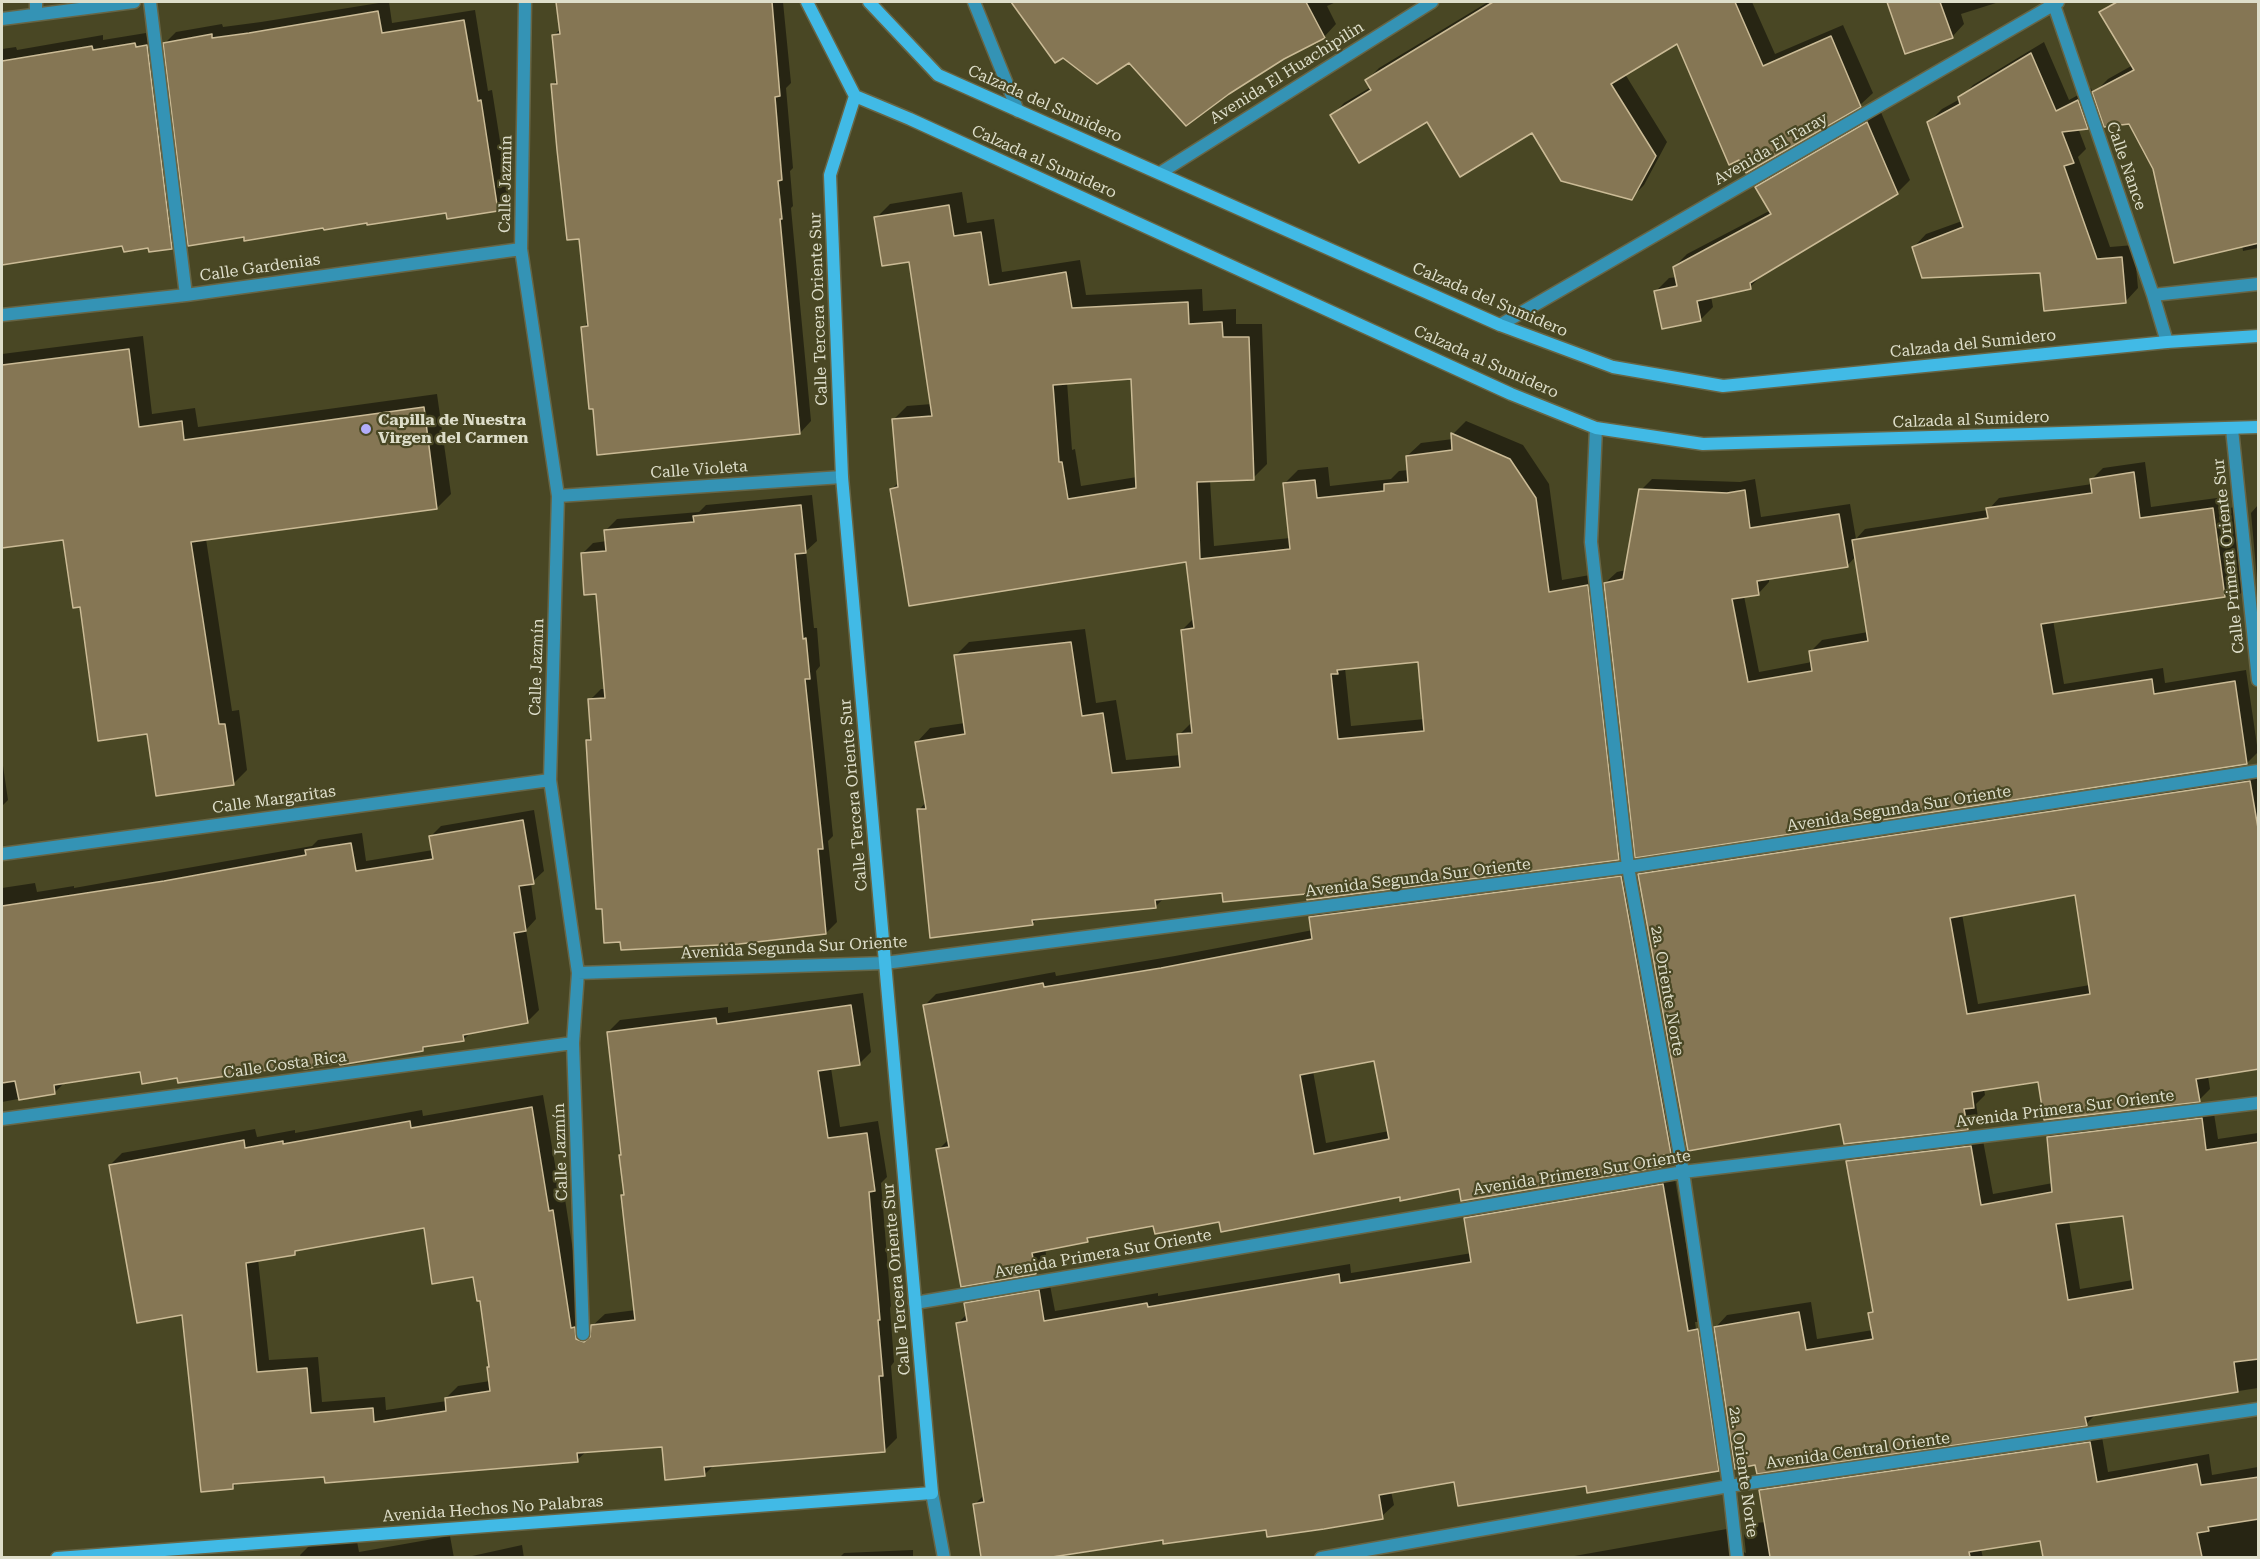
<!DOCTYPE html>
<meta charset="utf-8">
<style>
body{margin:0}
#map{position:relative;width:2260px;height:1559px;overflow:hidden;background:#494724;font-family:"Roboto Serif",serif}
canvas{display:block}
.frame{position:absolute;inset:0;border:3px solid #dedeca;pointer-events:none}
</style>
<div id="map">
<canvas width="2260" height="1559"></canvas>
<div class="frame"></div>
</div>
<script>
const g = document.querySelector('canvas').getContext('2d');
g.lineJoin = 'round';
function fillPath(path, color) { g.fillStyle = color; g.fill(path, 'evenodd'); }
function strokePath(path, color, width, dash) { g.strokeStyle = color; g.lineWidth = width; g.lineCap = dash ? 'butt' : 'round'; g.setLineDash(dash || []); g.stroke(path); }
function label(font, color, halo, rows, align = 'center') {
  g.font = font + ' "Roboto Serif",serif'; g.lineWidth = 4.5; g.setLineDash([]); g.textBaseline = 'middle'; g.strokeStyle = halo; g.fillStyle = color; for (const [text, x, y, turn = 0] of rows) {
    g.save(); g.translate(x, y); g.rotate((+turn || 0) * Math.PI / 180); g.textAlign = isNaN(turn) ? turn : align; if (halo) g.strokeText(text, 0, 0); g.fillText(text, 0, 0); g.restore();
  }
}
const shadow = new Path2D(`
 M385,2H389L392,23L475,10L488,91L492,90L509,198L498,209L447,211L368,221L165,43L176,32L222,24L223,27L261,22Z
 M558,2H783L791,83L786,88L793,168L790,171L793,206L791,208L811,421L800,433L583,328L589,321L580,237L553,85L558,79L554,35L561,29Z
 M1013,2H1336L1327,6L1336,24L1324,37L1283,58L1129,61L1063,56L1056,61Z
 M1488,2H1752L1775,54L1843,25L1873,93L1860,105L1677,41L1625,74L1667,142L1644,185L1631,198L1533,131L1427,120L1332,116L1344,103L1371,87L1367,80L1379,68Z
 M1889,2H1999L1961,14L1964,24L1952,37L1906,52Z
 M2116,2H2258V248L2243,251L2242,245L2154,168L2129,123L2101,113L2087,128H2078L2086,149L2078,157L2110,247L2134,245L2138,288L2126,301L2042,272L1914,247L1926,234L1962,221L1929,122L1942,109L1960,99L1973,85L2044,42L2069,100L2091,88L2093,94L2108,79L2133,65L2102,15Z
 M146,33L147,37L158,35L182,236L171,247L124,244L2,264V49L16,47L17,50L103,35V40Z
 M1880,110L1910,180L1897,193L1763,274L1750,287L1711,296L1713,307L1700,320L1656,291L1669,278L1677,277L1674,267L1687,254L1771,210L1757,187L1770,174Z
 M962,192L967,223L994,219L1002,272L1080,260L1086,295L1202,289L1203,311L1236,309V324H1262L1267,464L1253,478L1210,480L1214,546L1290,538L1284,484L1298,470L1328,467L1330,486L1391,479L1399,471L1409,470L1407,456L1421,443L1453,439V434L1466,421L1523,445L1549,484L1562,580L1601,573L1632,845L1618,858L1307,892L1224,891L1164,898L1155,907L1038,918L1032,924L919,810L926,802L917,742L930,728L965,723L955,656L969,642L1085,629L1096,703L1116,700L1126,760L1181,755L1179,735L1192,722L1182,630L1194,618L1188,560L892,489L899,482L894,419L907,406L932,404L910,260L876,218L890,204ZM1132,378L1137,477L1081,486L1075,449L1072,450L1067,382ZM1419,660L1425,719L1351,726L1345,668Z
 M143,336L152,414L195,408L198,427L437,394L451,494L437,508L206,539L232,711L239,710L247,770L233,784L149,732L81,605L64,538L2,547V354Z
 M2145,462L2151,507L2224,497L2225,509L2244,505L2252,582L2240,594L2053,620L2064,684L2163,668L2165,683L2246,670L2258,752L2247,763L1637,856L1605,583L1617,572L1626,570L1641,490L1652,479L1740,482L1755,479L1761,517L1850,504L1856,539L1865,529L1988,510L1999,498L2092,484V479L2103,468ZM1995,516V519L1864,540V537ZM1856,556L1868,632L1822,640L1810,652L1812,662L1759,672L1744,596L1758,594L1769,582V578L1847,566Z
 M812,495L817,541L806,551L814,628H817L820,666L816,671L833,836L828,841L837,922L826,933L587,741L592,736L590,700L601,689H605L597,592L582,554L593,543L607,541L606,530L617,519L699,512L706,505Z
 M2258,505V590L2251,513Z
 M2,759L8,800L2,806Z
 M2258,771V1068L2208,1076L2210,1089L2199,1100L2039,1080L1984,1089L1985,1095L1976,1104L1978,1117L1967,1128L1841,1123L1639,874L1650,863ZM2076,893L2090,985L1978,1004L1962,914Z
 M534,810L544,871L531,883L536,919L526,930L539,1010L528,1021L471,1032L463,1040L427,1045L423,1050L341,1062L178,1076L141,1070L65,1082L55,1092L2,1102V888L35,883L37,892L74,886V888L312,846L318,840L362,833L366,861L433,850L430,837L441,826Z
 M1633,865L1683,1140L1660,1166L1460,1187L1220,1220L1154,1224L1092,1236L1087,1240L1045,1248L1047,1261L1035,1273L938,1150L949,1139L924,1006L936,994L1055,972L1056,976L1175,956L1313,930L1311,917L1323,905ZM1376,1059L1389,1131L1326,1143L1313,1071Z
 M863,993L871,1052L859,1064L831,1068L840,1127L878,1121L887,1177L881,1183L891,1306L890,1308L894,1362L891,1366L897,1438L884,1451L714,1465L704,1475L664,1446L587,1451L577,1460L238,1482L233,1487L183,1313L110,1165L122,1153L255,1129L257,1137L295,1130V1133L422,1110L423,1116L543,1095L561,1199H565L583,1316L588,1327L592,1329V1326L605,1314L636,1310L623,1196L625,1194L623,1154L608,1032L620,1020L728,1007V1013ZM425,1227L474,1276L481,1299L491,1366L490,1381L458,1386L446,1398L447,1401L386,1410L385,1397L322,1402L318,1357L269,1360L258,1259L295,1253L299,1249Z
 M2213,1107L2218,1139L2258,1133V1388L2097,1413L2086,1424L1716,1327L1727,1315L1811,1302L1817,1339L1873,1330L1870,1313L1874,1310L1848,1161L1860,1149L1982,1135L1993,1194L2053,1183L2048,1137L2060,1125ZM2124,1214L2133,1280L2080,1289L2069,1221Z
 M1674,1173L1699,1321L1729,1459L1718,1470L1587,1484L1455,1480L1391,1491L1394,1505L1382,1516L1164,1539L1042,1558H983L975,1504L984,1495L957,1324L967,1314L966,1304L977,1292L1049,1280L1055,1311L1158,1293V1296L1350,1264L1351,1273L1472,1253L1466,1218L1477,1207ZM1695,1322H1698L1719,1463H1716Z
 M2101,1431L2108,1472L2209,1454L2212,1475L2258,1467V1558H2045L2041,1539L1981,1549L1983,1558H1563L1738,1527L1741,1551L1746,1553L1744,1535L1756,1523L1766,1522L1761,1490L1772,1479Z
 M356,1536L359,1552L450,1536L454,1558H301L300,1555L311,1544Z
 M522,1545L524,1558H463Z
 M913,1550V1558H839L844,1553Z`);
const building = new Path2D(`
 M556,2H772L780,96L775,97L782,180L778,181L782,219H780L800,434L597,455L593,409H589L581,327L588,326L579,239L567,240L557,150L551,84H557L552,35L560,34Z
 M1011,2H1306L1325,38L1284,59L1229,94L1186,126L1129,63L1097,84L1063,58L1055,63Z
 M1493,2H1735L1763,66L1831,36L1861,107L1746,173L1739,160L1729,165L1677,44L1611,84L1656,156L1632,200L1561,181L1532,133L1460,177L1427,122L1359,163L1330,115L1371,90L1365,80Z
 M1887,2H1940L1953,38L1905,54Z
 M2117,2H2259V243L2174,263L2153,169L2129,124L2104,127L2092,92L2134,70L2099,12Z
 M378,11L382,33L464,20L478,101L481,100L498,211L447,219L446,213L367,225V223L324,230L323,228L244,241V237L188,246L163,43L212,34V38L249,33Z
 M135,43L136,47L147,45L172,249L149,252L148,248L124,252L122,246L2,265V61L92,46L93,50Z
 M2031,53L2056,111L2078,100L2088,129L2062,132L2074,163L2064,166L2097,259L2122,257L2126,303L2044,311L2040,273L1922,278L1912,247L1963,227L1927,122L1960,104L1958,97Z
 M1867,122L1898,194L1750,283L1751,289L1697,301L1701,321L1662,329L1654,291L1677,286L1673,267L1771,214L1755,187Z
 M949,205L954,236L981,232L989,285L1066,272L1072,308L1188,302L1189,324L1222,322L1223,337H1249L1254,480L1197,482L1200,559L1290,549L1283,483L1315,480L1317,498L1384,491V484L1408,482L1406,456L1452,450L1451,433L1510,459L1536,498L1549,592L1588,585L1619,860L1307,900L1306,894L1223,902L1222,893L1155,900L1156,908L1032,920L1033,925L930,938L917,809H926L915,742L965,734L954,655L1071,642L1082,716L1103,713L1112,773L1180,767L1177,734L1192,733L1181,630L1194,628L1186,562L909,606L890,489L898,487L892,419L932,416L909,262L882,266L874,217ZM1131,379L1136,488L1068,499L1062,462H1059L1053,385ZM1418,662L1424,731L1338,739L1331,674H1338L1337,670Z
 M129,349L139,427L182,421L184,440L424,407L437,509L191,542L219,724H225L234,785L156,796L147,734L98,741L80,607L73,608L63,540L2,548V365Z
 M2134,472L2140,518L2213,508L2225,597L2041,624L2053,694L2152,679L2154,694L2235,681L2247,764L1635,858L1604,583L1623,579L1639,489L1727,493L1745,490L1750,528L1839,514L1848,567L1757,581L1759,595L1732,599L1748,682L1812,671L1809,651L1868,641L1852,540L1988,518L1986,508L2092,493L2090,479Z
 M801,505L806,553L795,554L803,639L806,638L810,679H805L823,849H818L826,934L739,944L621,950L620,942L604,943L602,909H596L586,740H591L588,699L605,698L596,594L584,595L581,553L606,551L604,530L694,522L693,516Z
 M2250,781L2259,834V1069L2196,1079L2200,1102L2044,1120L2038,1082L1972,1092L1974,1108L1964,1109L1968,1130L1844,1144L1840,1124L1688,1151L1638,874ZM2075,895L2090,994L1967,1014L1950,918Z
 M523,820L534,884L519,886L526,931L514,933L528,1023L463,1035L464,1041L423,1047V1051L340,1065L339,1063L304,1069L303,1065L178,1083L177,1078L142,1084L140,1072L54,1085L55,1094L19,1100L15,1081L2,1083V906L164,881L306,855L305,850L351,843L356,871L433,859L429,836Z
 M1621,876L1671,1154L1659,1156L1661,1167L1461,1201L1459,1189L1400,1201V1197L1221,1232L1219,1222L1155,1234L1153,1226L1087,1238L1088,1242L1032,1253L1036,1274L961,1287L936,1149L949,1147L923,1005L1043,983L1044,987L1161,968L1312,939L1309,917ZM1374,1061L1389,1139L1314,1154L1300,1075Z
 M851,1005L860,1065L818,1071L828,1138L867,1133L875,1191L869,1192L880,1320H878L883,1376H879L885,1452L704,1467L705,1476L665,1480L662,1447L577,1453L578,1462L325,1483L324,1477L233,1484V1489L201,1492L182,1315L137,1323L109,1165L244,1140L245,1148L283,1141V1144L410,1121L411,1128L532,1107L549,1211L553,1210L571,1328L575,1327L576,1339L584,1342L590,1337L591,1325L635,1320L621,1195H624L619,1155H621L607,1032L716,1018L717,1024ZM424,1228L432,1284L473,1277L477,1301H480L489,1367H487L490,1391L445,1398L446,1411L374,1422L373,1408L311,1413L307,1368L257,1372L246,1263L295,1255V1251Z
 M2202,1118L2206,1150L2259,1142V1359L2234,1362L2238,1392L2085,1417L2087,1426L1757,1474L1755,1465L1735,1469L1714,1327L1799,1312L1806,1350L1873,1339L1868,1313L1873,1312L1846,1161L1971,1146L1981,1205L2052,1192L2047,1137ZM2123,1216L2133,1289L2068,1300L2056,1224Z
 M1663,1184L1688,1331L1698,1329L1719,1471L1587,1493L1586,1486L1458,1506L1454,1482L1379,1495L1383,1519L1324,1529L1267,1537L1266,1530L1163,1544V1540L1052,1557H981L973,1504L984,1502L956,1323L967,1321L964,1303L1039,1290L1044,1321L1147,1303L1148,1307L1339,1274L1340,1283L1471,1262L1464,1218Z
 M2090,1442L2097,1482L2197,1464L2201,1485L2259,1477V1519L2208,1527L2209,1531L2197,1533L2202,1557H2043L2040,1541L1969,1552L1970,1557H1770L1759,1490Z`);
const street = new Path2D(`
 M36,2V14
 M150,2L186,295
 M525,2L521,249L558,496L550,780L578,973L573,1043L583,1334
 M974,2L1018,111
 M2053,2L2153,295L2167,342
 M2,19L134,2
 M1160,173L1432,2
 M2153,295L2258,284
 M2,315L186,295L521,249
 M1500,325L2058,2
 M1596,428L1591,542L1628,867L1683,1172L1729,1486L1737,1558
 M2232,429L2258,680
 M558,496L842,477
 M2,854L550,780
 M578,973L885,963L1628,867L2258,771
 M2,1119L573,1043
 M915,1303L1683,1172L2258,1103
 M932,1493L944,1558
 M1321,1558L1729,1486L2258,1409`);
const secondary = new Path2D(`
 M807,2L855,96L910,119L1511,394L1596,428L1703,444L2258,427
 M869,2L938,75L1500,325L1613,367L1723,386L2167,342L2258,336
 M57,1558L932,1493L842,477L830,175L855,96`);
const markers = [
 [366,429,6,"#b2adf9"]
];
const streetNames = [
 ["Avenida El Huachipilin",1287,73,-32],
 ["Calzada del Sumidero",1045,104,24],
 ["Avenida El Taray",1771,149,-30],
 ["Calzada al Sumidero",1044,162,24],
 ["Calle Nance",2126,166,71],
 ["Calle Jazmín",506,184,-89],
 ["Calle Gardenias",260,268,-8],
 ["Calzada del Sumidero",1490,300,23],
 ["Calle Tercera Oriente Sur",819,309,-92],
 ["Calzada del Sumidero",1973,344,-6],
 ["Calzada al Sumidero",1486,362,24],
 ["Calzada al Sumidero",1971,420,-2],
 ["Calle Violeta",699,470,-4],
 ["Calle Primera Oriente Sur",2229,556,-96],
 ["Calle Jazmín",537,667,-88],
 ["Calle Tercera Oriente Sur",854,795,-95],
 ["Calle Margaritas",274,800,-8],
 ["Avenida Segunda Sur Oriente",1899,809,-9],
 ["Avenida Segunda Sur Oriente",1418,878,-7],
 ["Avenida Segunda Sur Oriente",794,948,-3],
 ["2a. Oriente Norte",1667,991,80],
 ["Calle Costa Rica",285,1065,-8],
 ["Avenida Primera Sur Oriente",2065,1109,-7],
 ["Calle Jazmín",561,1152,-92],
 ["Avenida Primera Sur Oriente",1582,1173,-9],
 ["Avenida Primera Sur Oriente",1103,1254,-10],
 ["Calle Tercera Oriente Sur",897,1279,-95],
 ["Avenida Central Oriente",1858,1451,-8],
 ["2a. Oriente Norte",1743,1472,82],
 ["Avenida Hechos No Palabras",493,1509,-4]
];
const poiNames = [
 ["Capilla de Nuestra",378,420],
 ["Virgen del Carmen",378,438]
];
fillPath(shadow, '#0007');
fillPath(building, '#857654');
strokePath(building, '#cbbb96', 1.5);
strokePath(street, '#676545', 15);
strokePath(secondary, '#676545', 15);
strokePath(street, '#3493b5', 12);
strokePath(secondary, '#41bae6', 12);
for (const [x, y, r, color] of markers) { const dot = new Path2D(); dot.arc(x, y, r, 0, 2 * Math.PI); g.fillStyle = color; g.fill(dot); strokePath(dot, '#494724', 2); }
label('16px', '#dedeca', '#494724', streetNames);
label('bold 16px', '#dedeca', '#494724', poiNames, 'left');
</script>
